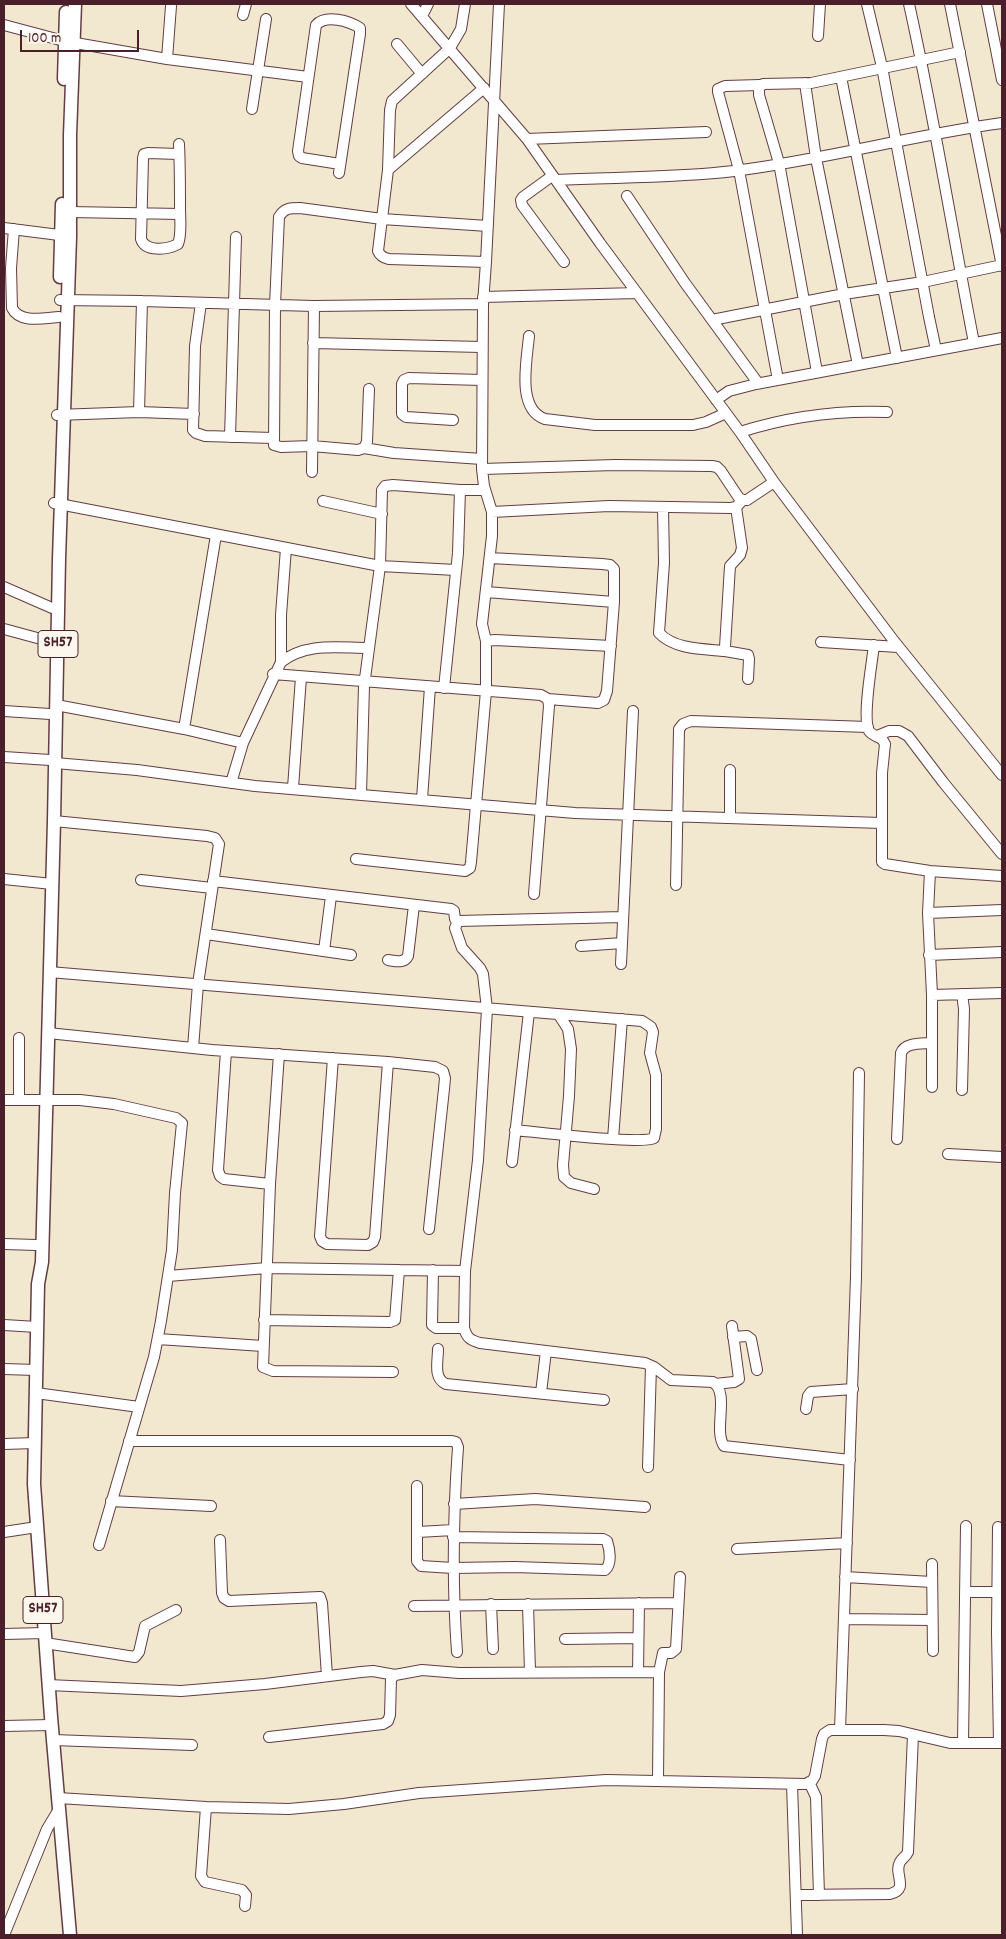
<!DOCTYPE html>
<style>
body{margin:0}
#map{position:relative;width:1006px;height:1939px;overflow:hidden;background:#f2e8cf;font-family:Dekko,sans-serif}
canvas{display:block}
.frame{position:absolute;inset:0;border:5px solid #4a1f2b;pointer-events:none}
.scale{position:absolute;left:20px;top:30px;width:119px;height:22px;box-sizing:border-box;border:2px solid #4a1f2b;border-top:0;padding-left:6px;font-size:15px;line-height:18px;white-space:nowrap;color:#4a1f2b;-webkit-text-stroke:4px #fbf7ec;paint-order:stroke}
</style>
<div id="map">
<canvas width="1006" height="1939"></canvas>
<div class="frame"></div>
<div class="scale">100 m</div>
</div>
<script>
const g = document.querySelector('canvas').getContext('2d');
g.lineJoin = 'round';
function strokePath(path, color, width, dash) { g.strokeStyle = color; g.lineWidth = width; g.lineCap = dash ? 'butt' : 'round'; g.setLineDash(dash || []); g.stroke(path); }
function label(font, color, halo, rows, align = 'center') {
  g.font = font + ' Dekko,sans-serif'; g.lineWidth = 4; g.setLineDash([]); g.textBaseline = 'middle'; g.strokeStyle = halo; g.fillStyle = color; for (const [text, x, y, turn = 0] of rows) {
    g.save(); g.translate(x, y); g.rotate((+turn || 0) * Math.PI / 180); g.textAlign = isNaN(turn) ? turn : align; if (halo) g.strokeText(text, 0, 0); g.fillText(text, 0, 0); g.restore();
  }
}
const minor = new Path2D(`
 M411,4L527,139L600,243L740,432L774,482L894,641L1002,775
 M465,4L461,29L450,48L392,101L390,110L388,170L378,251C380,256 384,258 389,259L486,262
 M867,4L882,67L929,317L936,350
 M909,4C934,116 952,230 974,343
 M950,4L1002,266
 M987,4L1002,80
 M243,15L246,4
 M422,16L428,4
 M4,25L64,41L167,59L308,77
 M818,36L820,4
 M397,44L422,74
 M167,59L171,6
 M841,77L897,358
 M805,83L816,158L858,365
 M760,85L725,86L718,89V92L739,170L778,380
 M252,109L266,19
 M527,139L706,132
 M179,144C180,165 180,187 180,208C180,220 182,234 178,244C167,250 145,252 141,239L143,158L144,154L148,153L179,154
 M388,170L484,88
 M339,173L360,34V28C349,21 326,14 316,25L298,151L299,156L302,158L340,164
 M552,176L523,197L521,200L522,205L564,262
 M556,180C615,177 675,178 734,171C824,160 912,135 1002,123
 M627,196L685,283L758,383
 M70,212L180,214
 M4,228L67,236
 M14,229L11,268L12,308C20,324 44,318 59,317
 M483,297L637,293
 M60,300L142,301L314,306L483,304
 M201,303L195,346L193,430L196,433L205,436L273,438
 M712,320L844,294L923,282L1002,265
 M529,336C527,360 516,409 545,419L595,425H693L706,422L726,413
 M313,343L481,347
 M817,372L779,163L759,95V88L763,84L811,83L960,52
 M369,389L367,442L364,448L358,450L312,446L281,447L274,445L275,305L279,217C284,208 290,208 300,208L382,219L488,226
 M716,400L729,391L756,384L1002,338
 M139,412L142,301
 M57,415L139,412L194,414
 M453,420L406,417L402,414V384L404,380L409,378L482,380
 M740,432C787,417 837,410 887,412
 M230,437L236,237
 M364,448L394,453L482,459
 M482,469L615,465L712,466L717,467L721,471L739,498L743,500H747L774,482
 M312,472L314,306
 M323,501L382,514
 M54,503L380,566L456,570
 M663,507L664,563L659,633C675,650 705,649 725,651
 M736,507L742,548L740,555L730,566L725,647V651L748,655L749,659L748,679
 M492,512L609,506L731,508L736,507L743,500
 M490,558L602,564L610,565L614,569V602L607,691L604,700L598,703L548,699
 M4,587L52,608
 M486,592L614,602
 M4,629L52,642
 M486,641L495,640L611,646
 M821,642L898,647
 M874,645C872,663 862,718 869,731C872,735 878,737 882,739L885,744L882,773V862L885,864L930,871L1002,876
 M281,662V615L286,548
 M273,674L541,695L548,699L549,706L534,894
 M444,688L458,553L460,490
 M56,705L184,729L243,743
 M4,711L50,714
 M184,729L216,535
 M877,736L889,731H899L908,736L943,782L1002,854
 M4,757L50,760L55,763L137,770L255,786L575,813L881,823
 M231,783L243,743L281,662C307,642 338,648 369,648
 M293,788L301,677
 M361,794L364,686L380,566L382,490L385,486L393,485L460,490H485
 M422,799L430,687
 M730,818V770
 M54,821L207,836L215,838L219,844L198,984L193,1048
 M356,859L465,871L470,868L471,862L486,691V641L482,624L492,536V512L484,486L482,469L483,304L486,262L499,4
 M930,871L928,913L932,995V1087
 M4,879L52,884
 M141,880L212,888
 M213,881L451,909L454,911L455,919L458,921L623,917
 M676,885L679,729L683,724L691,721L868,727
 M928,913L1002,910
 M458,921L455,928L462,948L480,968L483,974L487,1009L478,1160L465,1271L464,1328C467,1338 470,1340 480,1343L645,1363L654,1367L671,1380L713,1382C730,1393 713,1430 724,1446L850,1460
 M206,934L351,955
 M581,946L622,943
 M324,951L331,896
 M929,955L1002,952
 M388,960C395,961 404,964 408,956L414,905
 M621,964L633,711
 M49,972L642,1021L651,1027L653,1032L650,1053L656,1075V1129L654,1138C641,1145 537,1132 515,1130
 M932,995L1002,993
 M559,1015L568,1029L571,1049L569,1096L563,1165L564,1177L571,1183L594,1189
 M48,1033L212,1050L388,1062L435,1067L443,1071L445,1078L444,1089L429,1229
 M226,1051L218,1170L220,1176L224,1179L270,1184
 M279,1054L270,1184L263,1367L273,1371L393,1372
 M333,1058L320,1236L322,1241L327,1244L368,1245L373,1242L375,1237L388,1062
 M962,1090L964,1009L962,994
 M19,1099V1038
 M4,1100H80L114,1104L176,1118L182,1123L175,1193L172,1250L161,1321L154,1357L99,1545
 M613,1139L622,1019
 M897,1139L901,1053C905,1042 922,1044 932,1043
 M948,1154L1002,1157
 M512,1162L529,1012
 M4,1244L36,1245
 M433,1270L432,1325L436,1328H464
 M168,1276L267,1268L465,1271
 M264,1320L390,1322L395,1320L399,1270
 M4,1325L37,1327
 M733,1337L747,1336L751,1339L757,1370
 M158,1339L263,1346
 M438,1349C438,1362 433,1378 446,1384L604,1400
 M4,1369L36,1370
 M715,1384L734,1382L739,1379L732,1326
 M36,1393L139,1407
 M541,1393L546,1351
 M806,1409L808,1396L811,1392L853,1389
 M129,1441H452L456,1442L458,1447C453,1516 452,1583 457,1652
 M4,1444L35,1443
 M648,1467L651,1366
 M417,1486V1561L421,1566L453,1568L515,1567L605,1570C612,1564 610,1550 607,1541L603,1539L453,1537
 M111,1501L211,1506
 M454,1504L535,1499L645,1507
 M998,1527L997,1632L999,1743
 M4,1532L37,1527
 M418,1532L453,1530
 M220,1540L222,1593L224,1598L229,1601L320,1597L322,1603L327,1676
 M737,1549L847,1543
 M932,1564L933,1651
 M845,1577L932,1582
 M965,1592H997
 M491,1604L493,1649
 M528,1604L530,1672
 M414,1606L678,1603
 M844,1619L932,1620
 M4,1634L45,1633
 M565,1639L638,1638
 M45,1643L135,1657L139,1652L145,1626L176,1610
 M638,1672L639,1603
 M48,1685L181,1691L265,1684L361,1672L373,1671L395,1675
 M4,1726L51,1725
 M840,1730L856,1277L859,1073
 M269,1737L383,1724L388,1721L390,1715L391,1679L395,1675L422,1670L459,1673L659,1672
 M53,1740L192,1745
 M963,1743L966,1526
 M658,1780L659,1672L663,1653H671L676,1649L680,1577
 M809,1782L816,1797L819,1895
 M792,1784L797,1935
 M58,1798L206,1807L289,1809L344,1804L419,1793L606,1780L806,1784L812,1781L815,1776L822,1739L824,1734L830,1730H884L899,1731L950,1743H1002
 M206,1807L201,1876L205,1882L242,1890L246,1895L245,1906
 M796,1895L890,1894C910,1889 893,1874 900,1862C902,1858 906,1857 908,1852L913,1735
 M4,1935L47,1829L59,1809`);
const major = new Path2D(`
 M64,79L66,12
 M60,277L62,204
 M70,1935L51,1717L34,1484L38,1284L42,1262L54,821L59,559L70,237V135L75,4`);
const shields = [
 [58,644,40],
 [43,1610,40]
];
const shieldNames = [
 ["SH57",58,644],
 ["SH57",43,1610]
];
strokePath(minor, '#633d44', 12);
strokePath(major, '#633d44', 15);
strokePath(minor, '#fff', 10);
strokePath(major, '#fff', 12);
for (const [x, y, w] of shields) { const box = new Path2D(); box.roundRect(x - w / 2, y - 13.5, w, 27, 4); g.fillStyle = '#fbf7ec'; g.fill(box); strokePath(box, '#4a1f2b', 1); }
label('bold 16px', '#4a1f2b', null, shieldNames);
</script>
